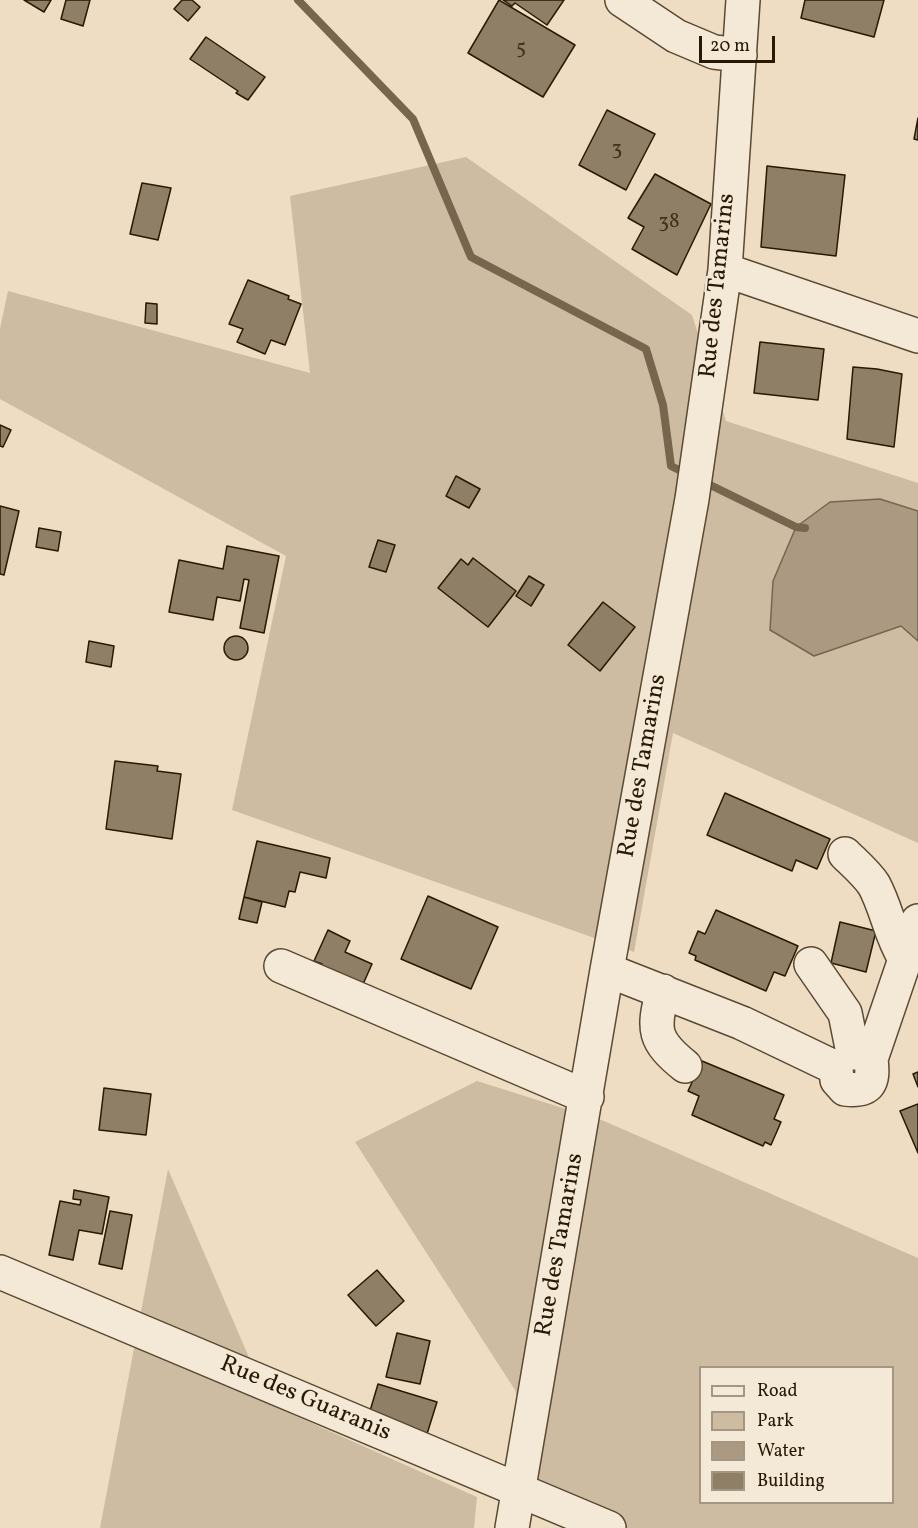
<!DOCTYPE html>
<style>
body{margin:0}
#map{position:relative;width:918px;height:1528px;overflow:hidden;background:#eeddc2;font-family:Vollkorn,serif}
canvas{display:block}
.legend{position:absolute;left:699px;top:1366px;width:195px;height:138px;box-sizing:border-box;background:#f4e9d7;border:2px solid #a39682;margin:0;padding:8px 10px;list-style:none;font-size:18px;color:#291902}
.legend li{display:flex;align-items:center;gap:12px;height:30px}
.legend b{width:30px;border:2px solid #a39682}
.scale{position:absolute;left:699px;top:36px;width:76px;height:27px;box-sizing:border-box;border:3px solid #291902;border-top:0;padding-left:8px;font-size:18px;line-height:21px;white-space:nowrap;color:#291902;-webkit-text-stroke:4px #f4e9d7;paint-order:stroke}
</style>
<div id="map">
<canvas width="918" height="1528"></canvas>
<ul class="legend">
<li><b style="height:8px;background:#f4e9d7"></b>Road</li>
<li><b style="height:16px;background:#cdbca1"></b>Park</li>
<li><b style="height:16px;background:#ab9a81"></b>Water</li>
<li><b style="height:16px;background:#8f7f66"></b>Building</li>
</ul>
<div class="scale">20 m</div>
</div>
<script>
const g = document.querySelector('canvas').getContext('2d');
g.lineJoin = 'round';
function fillPath(path, color) { g.fillStyle = color; g.fill(path, 'evenodd'); }
function strokePath(path, color, width, dash) { g.strokeStyle = color; g.lineWidth = width; g.lineCap = dash ? 'butt' : 'round'; g.setLineDash(dash || []); g.stroke(path); }
function label(font, color, halo, rows, align = 'center') {
  g.font = font + ' Vollkorn,serif'; g.lineWidth = 5; g.setLineDash([]); g.textBaseline = 'middle'; g.strokeStyle = halo; g.fillStyle = color; for (const [text, x, y, turn = 0] of rows) {
    g.save(); g.translate(x, y); g.rotate((+turn || 0) * Math.PI / 180); g.textAlign = isNaN(turn) ? turn : align; if (halo) g.strokeText(text, 0, 0); g.fillText(text, 0, 0); g.restore();
  }
}
const green = new Path2D(`
 M466,157L692,315L726,421L918,483V843L673,733L634,952L232,810L286,556L0,399V329L8,291L310,373L290,196Z
 M477,1081L604,1121L918,1258V1528H579L547,1513L515,1390L355,1142ZM700,1368H892V1502H700Z
 M168,1169L269,1404L477,1497L474,1528H100Z`);
const water = new Path2D(`
 M880,499L918,511V641L901,626L814,656L770,630L773,581L796,527L830,502Z`);
const stream = new Path2D(`
 M298,0L413,119L471,257L646,349L663,405L671,466L689,475
 M702,481L796,527L805,528`);
const building = new Path2D(`
 M24,0H51L44,12Z
 M66,0H90L83,26L61,19Z
 M182,0H192L200,7L188,21L174,9Z
 M499,0L575,45L543,97L468,53Z
 M503,0H564L547,25L515,3L512,6Z
 M805,0H884L874,37L801,18Z
 M206,37L265,77L248,100L236,93L238,91L190,59Z
 M607,110L655,134L626,190L579,165Z
 M918,118V140L914,139Z
 M767,166L845,175L836,256L761,247Z
 M655,174L711,204L677,275L632,249L644,227L628,218Z
 M142,183L171,188L158,240L130,234Z
 M248,280L289,296L288,299L301,304L285,345L271,340L265,354L237,342L243,329L229,324Z
 M146,303L157,304V324L145,323Z
 M760,342L824,349L818,400L754,393Z
 M853,367L877,369L902,374L894,447L847,439Z
 M0,425L11,430L3,447L0,446Z
 M456,476L480,489L469,508L446,496Z
 M0,506L19,511L4,575L0,574Z
 M39,528L61,532L58,551L36,547Z
 M378,540L395,545L386,572L369,567Z
 M227,546L279,556L264,633L240,628L249,580L244,579L240,601L217,597L213,620L169,612L179,560L223,569Z
 M473,558L516,591L488,627L438,588L461,559L468,565Z
 M529,576L544,585L531,606L516,596Z
 M603,602L635,627L600,671L568,645Z
 M224 648a12 12 0 1 1 24 0a12 12 0 1 1-24 0Z
 M89,641L114,646L111,667L86,662Z
 M115,761L158,766L157,771L181,774L172,839L106,829Z
 M725,793L830,839L817,869L796,860L792,871L707,835Z
 M257,841L330,858L326,878L300,872L295,892L289,891L285,907L244,897Z
 M428,896L498,927L471,989L401,959Z
 M244,897L262,902L257,923L239,919Z
 M716,910L798,946L785,976L774,972L766,991L695,960L696,956L689,953L698,931L705,934Z
 M840,922L876,931L866,972L831,963Z
 M328,930L350,941L345,952L372,964L360,991L319,973L322,964L314,961Z
 M702,1061L784,1095L774,1119L781,1122L771,1145L765,1142L763,1146L692,1115L699,1096L688,1091Z
 M918,1072V1087L913,1074Z
 M104,1088L151,1094L146,1135L99,1130Z
 M918,1104V1153L900,1111Z
 M74,1190L109,1197L102,1234L79,1230L73,1260L49,1255L60,1201L80,1205L81,1200L73,1199Z
 M110,1211L132,1215L122,1269L99,1264Z
 M377,1270L404,1301L376,1326L348,1295Z
 M397,1333L430,1341L420,1384L386,1377Z
 M378,1384L437,1402L427,1434L370,1411Z`);
const minor = new Path2D(`
 M622,0L676,36L714,52L740,55
 M725,270L918,336
 M845,854C854,863 867,874 874,885C887,909 890,935 905,959
 M811,964L845,1013L853,1053
 M281,966L587,1097
 M607,970L742,1023L836,1068L837,1080L845,1089C870,1092 874,1083 871,1059L918,921
 M663,991C652,1030 654,1041 685,1066
 M0,1272L609,1528
 M512,1528L607,970L692,499L725,270L743,0`);
const numberNames = [
 ["5",521,49],
 ["3",617,150],
 ["38",669,223]
];
const streetNames = [
 ["Rue des Tamarins",719,286,-84],
 ["Rue des Tamarins",644,766,-80],
 ["Rue des Tamarins",561,1245,-80],
 ["Rue des Guaranis",305,1400,23]
];
fillPath(green, '#cdbca1');
fillPath(water, '#ab9a81');
strokePath(water, '#77664e', 1.5);
strokePath(stream, '#77664e', 8);
fillPath(building, '#8f7f66');
strokePath(building, '#291902', 1.5);
strokePath(minor, '#5a4a32', 36);
strokePath(minor, '#f4e9d7', 33);
label('21px', '#42321b', null, numberNames);
label('24px', '#291902', '#f4e9d7', streetNames);
</script>
